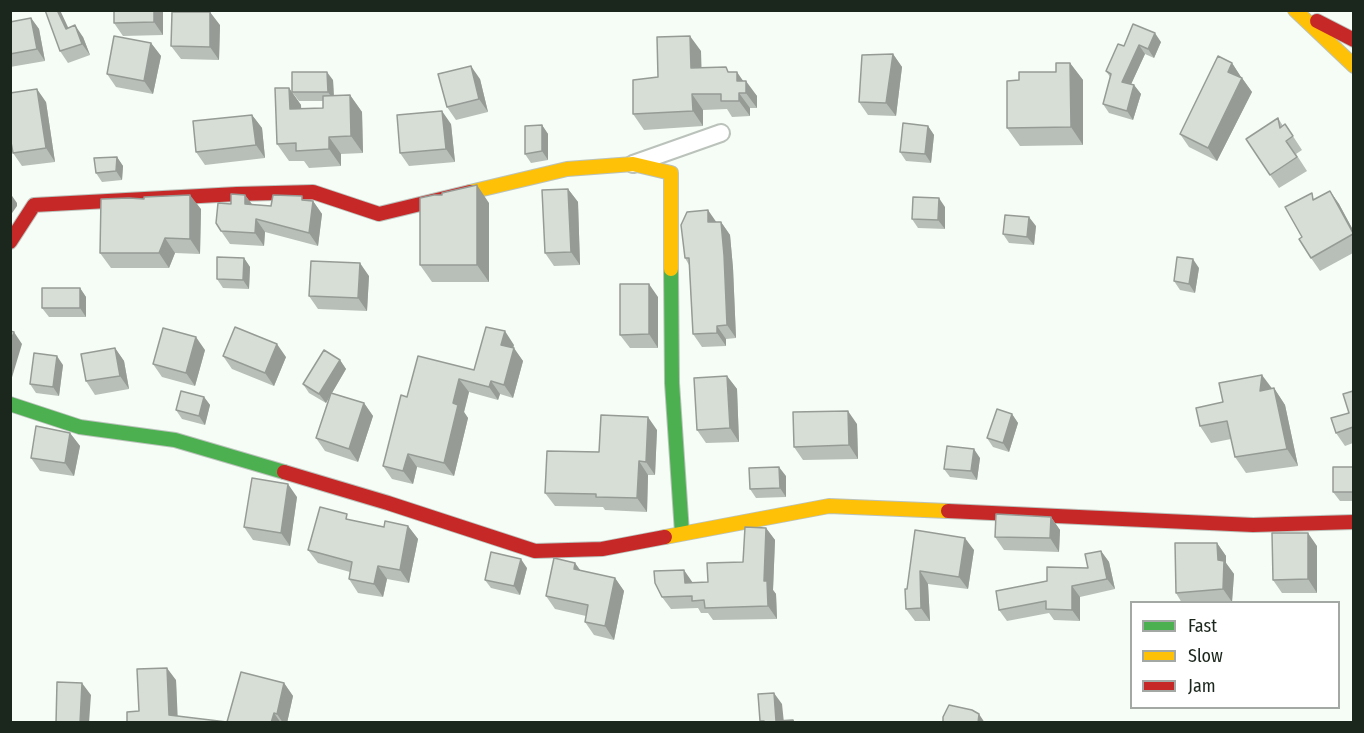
<!DOCTYPE html>
<style>
body{margin:0}
#map{position:relative;width:1364px;height:733px;overflow:hidden;background:#f6fcf6;font-family:"Fira Sans Condensed",sans-serif}
canvas{display:block}
.frame{position:absolute;inset:0;border:12px solid #1b261c;pointer-events:none}
.legend{position:absolute;left:1130px;top:601px;width:210px;height:108px;box-sizing:border-box;background:#fff;border:2px solid #a4a8a4;margin:0;padding:8px 10px;list-style:none;font-size:18px;color:#1b261c}
.legend li{display:flex;align-items:center;gap:12px;height:30px}
.legend b{width:30px;border:2px solid #a4a8a4}
</style>
<div id="map">
<canvas width="1364" height="733"></canvas>
<div class="frame"></div>
<ul class="legend">
<li><b style="height:8px;background:#4caf50"></b>Fast</li>
<li><b style="height:8px;background:#ffc107"></b>Slow</li>
<li><b style="height:8px;background:#c62828"></b>Jam</li>
</ul>
</div>
<script>
const g = document.querySelector('canvas').getContext('2d');
g.lineJoin = 'round';
function strokePath(path, color, width, dash) { g.strokeStyle = color; g.lineWidth = width; g.lineCap = dash ? 'butt' : 'round'; g.setLineDash(dash || []); g.stroke(path); }
function fillPath(path, color) { g.fillStyle = color; g.fill(path, 'evenodd'); }
const street = new Path2D(`
 M633,164L721,133`);
const fast = new Path2D(`
 M671,269L672,383L682,533
 M10,404L80,427L175,440L284,472`);
const slow = new Path2D(`
 M1295,10L1354,66
 M470,192L567,169L633,164L671,173V269
 M665,537L829,506L948,511`);
const jam = new Path2D(`
 M1317,21L1354,40
 M10,242L34,205L237,194L313,192L379,214L470,192
 M284,472L388,503L535,551L602,549L665,537
 M948,511L1253,525L1354,522`);
const wall = new Path2D(`
 M163,10V35L123,36L114,23Z
 M31,18L39,29L45,61L10,67V22Z
 M220,25L219,60L181,59L171,46Z
 M68,28L83,37L90,55L68,63L60,51Z
 M1161,42L1154,58L1145,54L1131,84L1134,85L1141,94L1133,120L1109,113L1103,104L1110,77L1106,71L1124,46Z
 M151,43L161,56L153,94L116,87L107,74Z
 M701,51V68L743,81L757,96V108H750V116L732,117L727,109L703,110V126L644,130L633,114L658,77Z
 M893,54L902,67L896,116L868,115L859,102Z
 M1070,63L1083,80V145L1020,146L1007,128L1019,80L1056,72Z
 M1232,63L1241,77V78H1242L1252,92L1217,161L1189,147L1180,134Z
 M480,79L488,112L456,120L447,107Z
 M333,80L334,95H350L362,112L363,153L341,154V166L309,168L304,161H289L277,144L289,88L301,105V109L323,108V101H299L292,92Z
 M46,102L55,162L22,166L13,153Z
 M252,115L262,128L265,158L205,165L196,152Z
 M1278,118L1283,126L1285,124L1302,150L1296,154L1307,171L1279,188L1270,175Z
 M451,124L455,162L409,166L400,153Z
 M542,125L548,134V160L531,163L525,154Z
 M928,126L934,135L931,163L906,161L900,152Z
 M117,157L123,166L122,180L102,182L96,173Z
 M568,189L578,202L580,265L554,266L545,253Z
 M1330,191L1339,204L1353,230V253L1320,271L1311,258L1302,237L1316,198Z
 M245,195L252,205L271,206L305,200L313,201L322,214L318,246L265,232L264,246L230,244L221,231L231,204Z
 M144,199L201,209L200,254L175,253L169,268H111L100,253Z
 M489,203V282H432L420,265Z
 M945,207V229L918,228L912,219Z
 M717,222H721L730,235L733,268L736,338L726,339V346L702,347L693,334L689,265L685,258Z
 M1036,226L1034,245L1009,243L1003,234Z
 M244,258L250,267L249,289L223,288L217,279Z
 M1199,268L1195,293L1180,290L1174,281Z
 M369,276L367,311L318,309L309,296Z
 M80,288L86,297V317H49L42,308Z
 M658,297V348H630L620,335Z
 M514,345L513,348L523,361L513,398L500,394L498,400L469,392L464,412L468,418L454,476L417,467L413,484L392,479L383,466L407,397L474,370Z
 M115,348L124,361L129,389L95,395L86,381Z
 M205,350L195,386L162,377L153,364Z
 M223,356L286,357L274,386L232,369Z
 M340,360L346,369L332,393L364,403L373,416L358,462L325,451L316,438L330,395L326,403L309,393L303,384Z
 M63,365L59,396L36,393L30,384Z
 M727,376L737,389L739,442L706,443L697,430Z
 M1274,388L1285,405L1298,466L1246,473L1235,457L1231,439L1211,443L1200,426L1223,402Z
 M204,397L210,405L205,425L182,419L176,410Z
 M1012,414L1018,423L1009,452L993,447L987,438Z
 M857,424L858,459L803,460L794,447Z
 M1353,427V443L1345,446L1336,433Z
 M657,430L655,475H648L647,512L605,510L603,507L555,506L545,493L599,452Z
 M70,433L80,446L74,476L40,471L31,458Z
 M980,458L977,480L950,477L944,469Z
 M1353,467V501H1340L1333,492Z
 M786,476V497L756,498L750,489Z
 M297,497L290,546L253,540L244,527Z
 M1051,517L1060,530L1059,552L1004,550L995,537Z
 M351,520L384,527L408,526L418,539L409,583L387,579L383,597L358,593L349,579L350,572L318,563L308,550Z
 M766,528L775,540L773,590L776,594L777,619L713,620L708,613H701L698,608L671,609L662,597L693,582H708L743,562Z
 M915,530L974,550L968,589L928,584L930,621H915L906,609L907,589Z
 M1217,543L1226,556V563L1234,574L1232,602L1182,603L1176,593Z
 M1317,546V593H1282L1273,580Z
 M1101,551L1109,562L1115,589L1080,597V621L1054,620L1049,613L1007,621L999,610L1047,581L1088,568Z
 M575,563L581,571L615,578L624,591L614,640L594,635L585,622L586,616L555,609L546,596Z
 M527,568L520,595L491,588L485,580Z
 M176,680L177,716L227,722L284,683L293,696L287,723H127L139,711Z`);
const shadedWall = new Path2D(`
 M57,10H60L74,40L66,29Z
 M154,10H163V35L154,22Z
 M210,12L220,25L219,60L210,47Z
 M31,18L39,29L45,61L37,49Z
 M75,25L83,37L90,55L82,44Z
 M1155,33L1161,42L1154,58L1148,49Z
 M690,36L701,51L702,83L691,68Z
 M151,43L161,56L153,94L144,81Z
 M1139,45L1145,54L1128,91L1122,82Z
 M893,54L902,67L896,116L886,103Z
 M1070,63L1083,80V145L1071,127Z
 M1232,63L1241,77L1237,85L1228,72Z
 M471,66L480,79L488,112L479,99Z
 M327,72L333,80L334,101L328,92Z
 M737,72L746,85V81L757,96V108L737,81Z
 M1242,78L1252,92L1217,161L1208,148Z
 M1134,85L1141,94L1133,120L1127,111Z
 M289,88L301,105L302,126L290,109Z
 M37,89L46,102L55,162L46,148Z
 M739,93L750,108V116L739,101Z
 M692,94L703,110V126L693,111Z
 M350,95L362,112L363,153L351,136Z
 M442,111L451,124L455,162L446,149Z
 M252,115L262,128L265,158L256,145Z
 M542,125L548,134V160L542,151Z
 M928,126L934,135L931,163L925,154Z
 M329,137L341,154V166L329,149Z
 M117,157L123,166L122,180L116,171Z
 M477,185L489,203V282L477,265Z
 M568,189L578,202L580,265L571,252Z
 M1330,191L1339,204L1353,230V233Z
 M10,193L17,203V206L10,216Z
 M190,195L201,209L200,254L190,239Z
 M245,195L255,208L245,204Z
 M939,198L945,207V229L938,220Z
 M313,201L322,214L318,246L309,233Z
 M708,210L717,223L708,222Z
 M1029,217L1036,226L1034,245L1027,237Z
 M256,219L265,232L264,246L255,233Z
 M721,222L730,235L733,268L736,338L727,325Z
 M165,238L175,253L169,268L159,253Z
 M244,258L250,267L249,289L243,280Z
 M1193,259L1199,268L1195,293L1189,284Z
 M360,263L369,276L367,311L358,298Z
 M649,284L658,297V348L649,334Z
 M80,288L86,297V317L80,308Z
 M717,326L726,339V346L717,333Z
 M505,331L514,345L510,358L501,345Z
 M14,332L22,344L10,384V343Z
 M196,337L205,350L195,386L186,373Z
 M277,344L286,357L274,386L265,373Z
 M115,348L124,361L129,389L120,376Z
 M514,348L523,361L513,398L504,385Z
 M57,356L63,365L59,396L53,387Z
 M340,360L346,369L326,403L319,394Z
 M1262,375L1274,391H1260Z
 M727,376L737,389L739,442L730,428Z
 M459,379L469,392L464,412L468,418L454,476L444,463L453,403Z
 M491,381L500,394L498,400L489,387Z
 M1274,388L1285,405L1298,466L1287,449Z
 M204,397L210,405L205,425L199,416Z
 M364,403L373,416L358,462L349,449Z
 M848,411L857,424L858,459L849,445Z
 M1012,414L1018,423L1009,452L1003,443Z
 M648,417L657,430L655,475L646,462Z
 M70,433L80,446L74,476L65,463Z
 M974,449L980,458L977,480L971,471Z
 M408,454L417,467L413,484L403,471Z
 M639,461L648,475L647,512L637,498Z
 M779,467L786,476V497L780,488Z
 M288,484L297,497L290,546L281,533Z
 M1051,517L1060,530L1059,552L1050,538Z
 M408,526L418,539L409,583L400,570Z
 M766,528L775,540L773,590L776,594L777,619L768,606L764,581Z
 M1308,533L1317,546V593L1308,579Z
 M965,538L974,550L968,589L959,577Z
 M1217,543L1226,556V563L1234,574L1232,602L1223,589L1218,560Z
 M1101,551L1109,562L1115,589L1107,579Z
 M521,559L527,568L520,595L514,586Z
 M575,563L584,576L574,569Z
 M378,566L387,579L383,597L374,584Z
 M684,570L693,583H685Z
 M920,571L928,584L930,621L921,608Z
 M615,578L624,591L614,640L605,626Z
 M1072,586L1080,597V621L1072,610Z
 M167,668L176,680L178,723L169,715Z
 M82,683L91,695L89,723H80Z
 M284,683L293,696L287,723H283L277,714Z
 M774,693L782,704L784,723L776,721Z
 M274,713L281,723H271Z
 M979,714L985,723H978Z`);
const building = new Path2D(`
 M45,10H57L66,29L75,25L82,44L60,51Z
 M114,10H154V22L114,23Z
 M172,12H210V47L171,46Z
 M31,18L37,49L10,54V22Z
 M1133,24L1155,33L1148,49L1139,45L1122,82L1134,85L1127,111L1103,104L1111,74L1106,71L1118,44L1124,46Z
 M114,36L151,43L144,81L107,74Z
 M690,36L691,68L726,67L728,72H737V81H746V93H739V101H721V94H692L693,111L633,114V80L658,77L657,37Z
 M893,54L886,103L859,102L862,55Z
 M1218,56L1232,63L1228,72L1242,78L1208,148L1180,134Z
 M1056,63H1070L1071,127L1007,128V81L1019,80V72H1056Z
 M471,66L479,99L447,107L438,74Z
 M292,72H327L328,92H292Z
 M275,88H289L290,109L323,108V96L350,95L351,136L329,137V149L296,151V143L277,144Z
 M37,89L46,148L13,153L10,137V93Z
 M442,111L446,149L400,153L397,115Z
 M252,115L256,145L196,152L193,121Z
 M1278,118L1280,128L1285,124L1293,136L1286,141L1297,157L1270,175L1246,139Z
 M903,123L928,126L925,154L900,152Z
 M542,125V151L525,154V126Z
 M117,157L116,171L96,173L94,158Z
 M477,185V265H420V198L434,195H442V193Z
 M568,189L571,252L545,253L542,190Z
 M1330,191L1353,233V234L1311,258L1299,239L1302,237L1285,207L1312,193L1313,200Z
 M231,194L245,195V204L271,206L273,195L302,196V200L313,201L309,233L256,219L255,233L221,231L216,223L218,203L231,204Z
 M190,195V239L165,238L159,253H100L101,199L129,198L144,199V197Z
 M913,197L939,198L938,220L912,219Z
 M708,210V222H721L724,255L727,325L717,326V333L693,334L689,258H685L681,225L687,212Z
 M1005,215L1029,217L1027,237L1003,234Z
 M217,257L244,258L243,280L217,279Z
 M1177,257L1193,259L1189,284L1174,281Z
 M311,261L360,263L358,298L309,296Z
 M620,284H649V334L620,335Z
 M42,288H80V308H42Z
 M235,327L277,344L265,373L223,356Z
 M486,327L505,331L501,345L514,348L504,385L491,381L489,387L459,379L453,403L458,405L444,463L408,454L403,471L383,466L401,395L407,397L418,356L474,370Z
 M163,328L196,337L186,373L153,364Z
 M10,331L14,332L10,343Z
 M115,348L120,376L86,381L81,354Z
 M324,350L340,360L319,394L303,384Z
 M34,353L57,356L53,387L30,384Z
 M1262,375L1260,391L1274,388L1287,449L1235,457L1227,421L1200,426L1196,408L1223,402L1219,383Z
 M727,376L730,428L697,430L694,378Z
 M181,391L204,397L199,416L176,410Z
 M1353,391V427L1336,433L1331,418L1349,413L1343,394Z
 M331,393L364,403L349,449L316,438Z
 M997,409L1012,414L1003,443L987,438Z
 M848,411L849,445L794,447L793,412Z
 M601,415L648,417L646,462L639,461L637,498L596,497V494L545,493L547,451L599,452Z
 M36,426L70,433L65,463L31,458Z
 M947,446L974,449L971,471L944,469Z
 M779,467L780,488L750,489L749,468Z
 M1333,467H1353V492H1333Z
 M252,478L288,484L281,533L244,527Z
 M320,507L347,514L346,519L384,527L385,521L408,526L400,570L378,566L374,584L349,579L352,562L308,550Z
 M996,514L1051,517L1050,538L995,537Z
 M745,527L766,528L764,581H767L768,606L705,608L704,600L692,601V596L662,597L655,583L654,571L684,570L685,583L708,582L707,563L743,562Z
 M915,530L965,538L959,577L920,571L921,608L906,609L905,589H907Z
 M1272,533H1308V579L1273,580Z
 M1175,543H1217L1218,560L1224,561L1223,589L1176,593Z
 M1101,551L1107,579L1072,586V610L1046,609V601L999,610L996,591L1047,581V567L1088,568L1085,554Z
 M491,552L521,559L514,586L485,580Z
 M554,558L575,563L574,569L615,578L605,626L585,622L588,605L546,596Z
 M167,668L169,715L227,722L241,672L284,683L277,714L274,713L271,723H127V712L139,711L137,669Z
 M57,682L82,683L80,723H56Z
 M774,693L776,721L793,720L794,723H764V721H760L758,694Z
 M949,705L972,710L979,714L978,723H943V717Z`);
strokePath(street, '#bac2bb', 20);
strokePath(fast, '#bac2bb', 16);
strokePath(slow, '#bac2bb', 16);
strokePath(jam, '#bac2bb', 16);
strokePath(street, '#fefffe', 16);
strokePath(fast, '#4caf50', 14);
strokePath(slow, '#ffc107', 14);
strokePath(jam, '#c62828', 14);
fillPath(wall, '#b8bfb8');
fillPath(shadedWall, '#969b96');
fillPath(building, '#d6ded6');
strokePath(building, '#969b96', 1.5);
</script>
